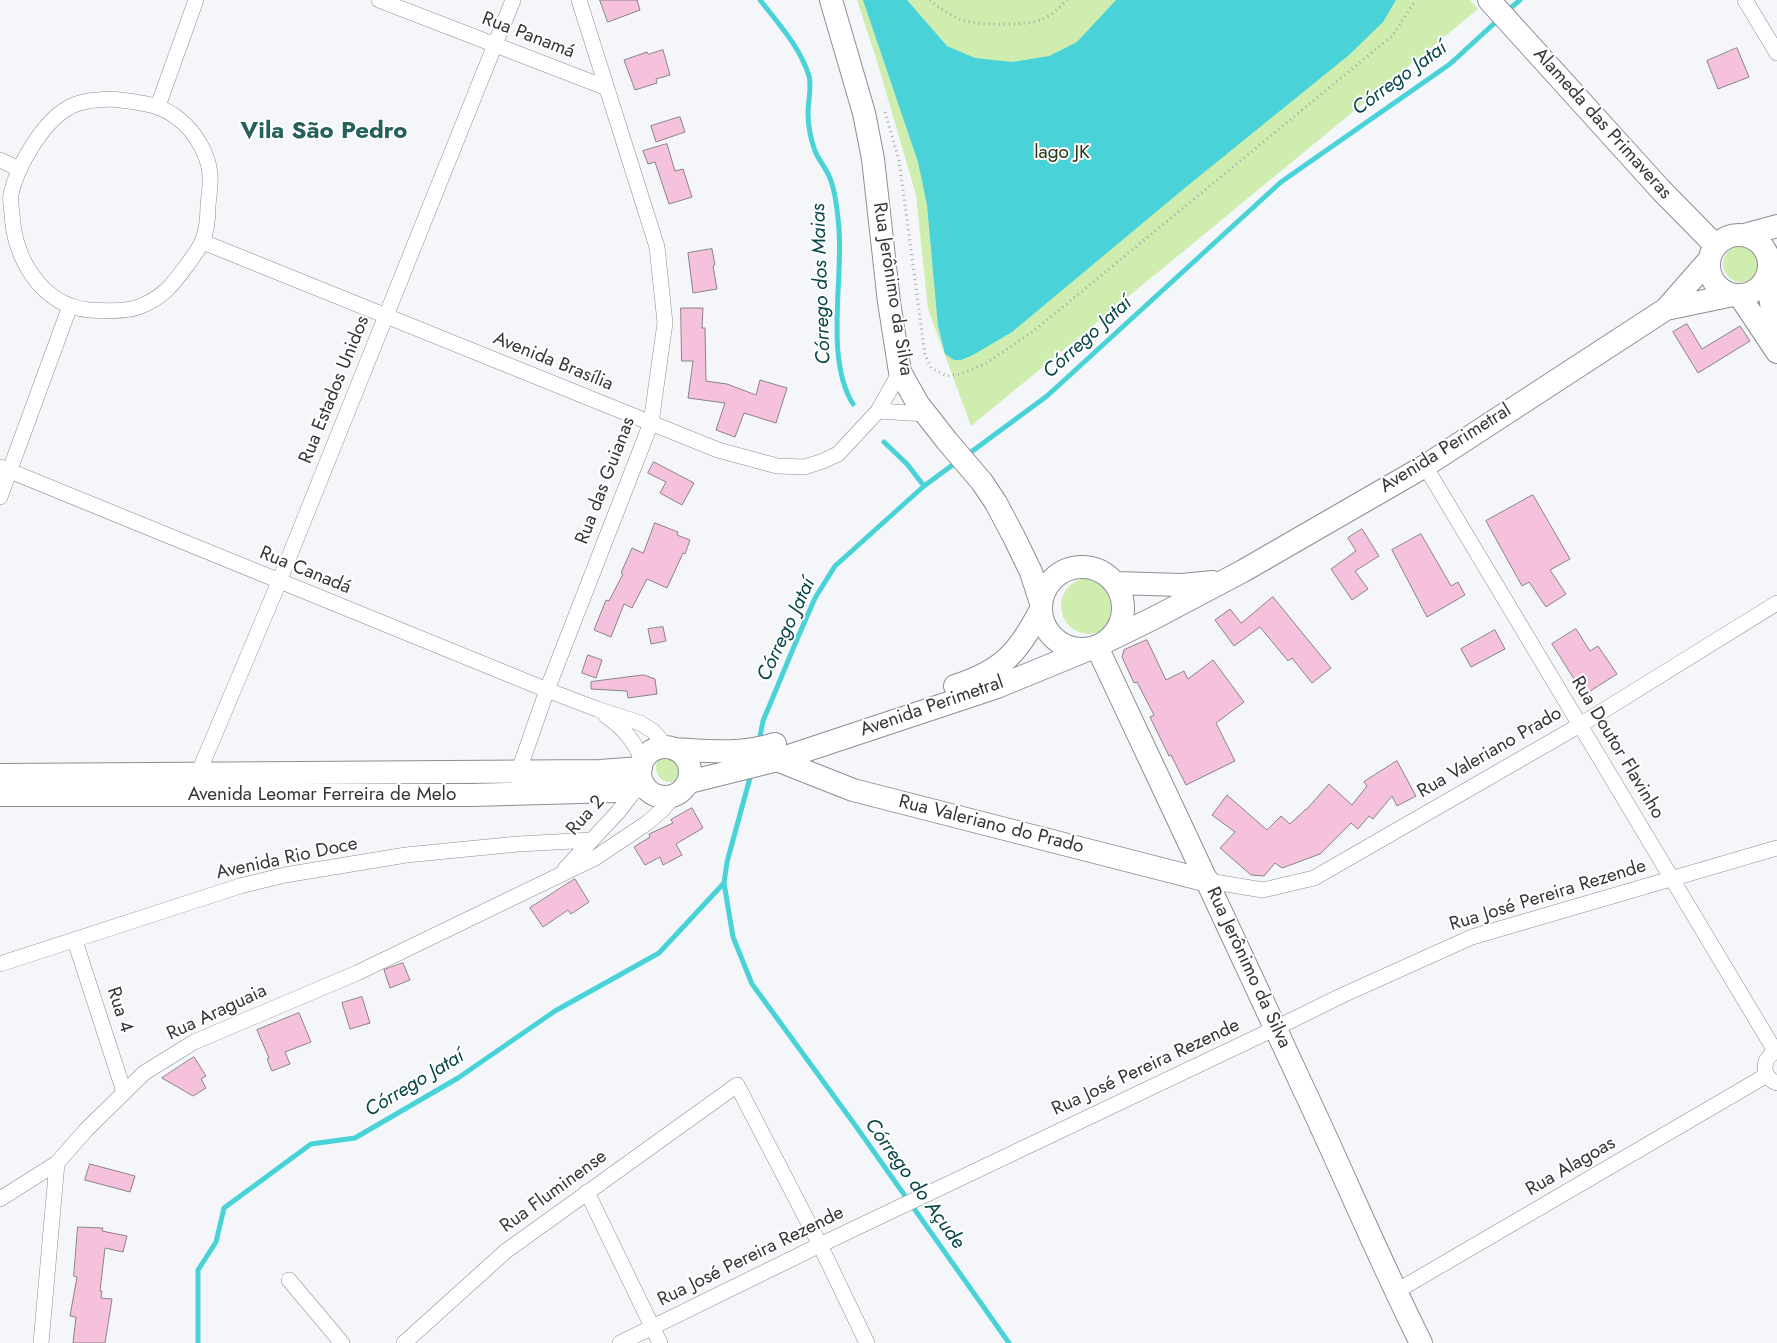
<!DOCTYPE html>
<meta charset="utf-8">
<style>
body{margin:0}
canvas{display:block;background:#f4f6fa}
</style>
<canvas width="1777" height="1343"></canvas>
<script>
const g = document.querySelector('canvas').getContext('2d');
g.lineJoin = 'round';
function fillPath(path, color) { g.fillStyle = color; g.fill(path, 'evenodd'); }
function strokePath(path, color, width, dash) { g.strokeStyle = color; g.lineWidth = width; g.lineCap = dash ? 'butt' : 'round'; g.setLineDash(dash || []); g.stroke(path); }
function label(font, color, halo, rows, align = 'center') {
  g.font = font + ' Jost,sans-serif'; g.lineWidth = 4; g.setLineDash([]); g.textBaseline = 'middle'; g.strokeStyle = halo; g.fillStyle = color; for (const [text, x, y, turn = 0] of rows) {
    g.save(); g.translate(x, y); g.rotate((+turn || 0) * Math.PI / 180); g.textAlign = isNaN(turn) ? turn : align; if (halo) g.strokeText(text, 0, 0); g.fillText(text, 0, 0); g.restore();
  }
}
const green = new Path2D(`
 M857,0H1470L1478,9L971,426L928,309L916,195L876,58Z
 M1723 264a18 18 0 1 1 36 0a18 18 0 1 1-36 0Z
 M1061 606a28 28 0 1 1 56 0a28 28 0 1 1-56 0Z
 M656 768a14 14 0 1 1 28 0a14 14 0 1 1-28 0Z`);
const water = new Path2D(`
 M863,0H907L947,46L975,58L1012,62L1049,56L1077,42L1116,0H1396L1383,22L1349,55L1186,187L1012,332L973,355L961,360H954L945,354L938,326L927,205L918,162Z`);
const stream = new Path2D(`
 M760,0C778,23 800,47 809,76C812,86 808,102 808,113C808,124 811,140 815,151C819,161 828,170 831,181C835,192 838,217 839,229C843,282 825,359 853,404
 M1507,11L1520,0
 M884,442L907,464L924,486
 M967,455L1047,396L1281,182L1450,64L1499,19
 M759,741L763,721L798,637L815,598L835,566L924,486L958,461
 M751,774L727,862L724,883L733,937L752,984L855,1125L1009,1343
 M198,1343V1270L216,1242L224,1208L311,1144L355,1138L458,1078L555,1011L659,953L724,883`);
const building = new Path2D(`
 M600,0H637L640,10L608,22Z
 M1737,48L1749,77L1718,89L1707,61Z
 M663,50L670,75L656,79L657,83L635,90L624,60L647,52L648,54Z
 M680,117L685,132L656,142L651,126Z
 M667,144L675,171L683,169L692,197L669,204L655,162L648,164L643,151Z
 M712,249L715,265L713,266L717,289L693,293L688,253Z
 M681,308H703L702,328H705L706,381L727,384L756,395L760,380L787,388L776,423L744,413L735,437L716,430L725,403L688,398L693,361H682Z
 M1687,324L1702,349L1740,326L1750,341L1698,373L1673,332Z
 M654,462L694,483L682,505L660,493L666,482L648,473Z
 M1533,495L1570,559L1550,570L1566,594L1546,607L1529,582L1522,586L1486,521Z
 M655,523L678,532L677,535L690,540L685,554L683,553L667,588L647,579L632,608L624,604L611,637L594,630L606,600L609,601L623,574L621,573L632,548L643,553Z
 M1362,529L1379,556L1355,571L1368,589L1352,600L1331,569L1356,551L1348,538Z
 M1421,534L1451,586L1458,582L1465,595L1427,617L1392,550Z
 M1273,597L1331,668L1312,683L1292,658L1288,661L1260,627L1234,646L1215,620L1230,609L1241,623Z
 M663,627L666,641L651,644L648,629Z
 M1576,629L1590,651L1598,646L1617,674L1584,695L1552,644Z
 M1495,630L1505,649L1471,667L1461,649Z
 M1147,640L1166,680L1184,671L1188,679L1213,660L1244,702L1216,723L1235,761L1186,785L1171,755L1169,756L1150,717L1154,715L1137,682L1134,683L1122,657L1124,650Z
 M588,655L602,660L596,678L582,673Z
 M644,675L655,679L657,694L628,698L627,691L591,689V682Z
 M1397,761L1416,796L1397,806L1392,796L1373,819L1369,816L1358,829L1351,823L1320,854L1282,868L1275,863L1264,876L1251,875L1220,848L1235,832L1212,815L1227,795L1267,830L1281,816L1290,824L1306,809V810L1329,784L1352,805L1367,786L1364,782Z
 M692,808L703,828L676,844L682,855L663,865L660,857L645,865L634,847L650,837L649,834L673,823L671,820Z
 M575,879L589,902L571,914L568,910L543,927L530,908Z
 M403,963L410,980L390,988L384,970Z
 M362,997L370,1023L350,1029L342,1003Z
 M299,1013L311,1042L285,1052L290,1064L272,1071L267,1059L269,1058L257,1030Z
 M194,1057L206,1076L201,1079L206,1088L193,1096L162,1078Z
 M90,1164L135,1176L130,1192L85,1180Z
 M78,1227L103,1228L102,1231L127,1236L123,1252L105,1248L100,1291H102L101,1298L112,1299L105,1343H73L76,1317L70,1316L77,1277L74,1276Z`);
const path = new Path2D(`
 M930,0C940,8 950,16 962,20C979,26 1027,26 1043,19C1051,16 1061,6 1067,0
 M885,112L899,160L925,355L931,368L947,376L960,374L985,364L1035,330L1392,36L1416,0`);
const street = new Path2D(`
 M379,0L607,88
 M1745,0L1777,53
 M112,99C136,102 161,103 180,120C195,132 209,155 210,175C211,184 209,195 208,205C208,217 207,231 202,242C199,249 194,255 190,261C175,281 166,296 141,306C128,312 103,311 89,310C40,305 14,257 12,213C11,207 10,200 11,194C17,166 43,122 68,108C81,100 98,100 112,99Z
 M158,106L196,0
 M0,160L19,169
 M203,242L718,450L777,466L805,467L823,461L838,454L878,411L900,372
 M878,411L926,414
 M1425,466L1775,1051
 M0,467L547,690L597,709L640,723L653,731L667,747
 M0,497L70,306
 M606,716C624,728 634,741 643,761
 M518,778L519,770L547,690L651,423L665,323L657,247L579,0
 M198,780V774L279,582L513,0
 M565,869L618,812L632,794L641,787
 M1208,881L1263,890L1314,878L1580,725L1777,603
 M75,941L124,1092
 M0,964L240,886L285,875L406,855L518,844L592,840
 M1777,1051C1761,1058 1761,1077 1777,1083
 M587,1192L660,1343
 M0,1199L57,1163
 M289,1280L342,1343
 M1395,1292L1767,1075
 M41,1343L57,1163L86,1130L144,1073L194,1042L357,973L595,858L647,823L662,810L675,795
 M404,1343L506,1251L737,1085L820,1245L867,1343
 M620,1343L820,1245L1276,1028L1343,995L1472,937L1777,848`);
const secondary = new Path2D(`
 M831,0L864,113L873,159L889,302L900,372L918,404L947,441L982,482L996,503L1014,537L1031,572L1041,603
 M1489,0L1661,190L1716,246
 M1709 265a30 30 0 1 1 60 0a30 30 0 1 1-60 0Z
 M1744,235L1777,226
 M1767,276L1777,343
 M1739,295L1777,352
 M1666,309L1733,295
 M1041 608a41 41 0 1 1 82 0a41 41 0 1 1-82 0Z
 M1115,583L1182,585L1213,582
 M1107,641L1156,617L1243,571L1425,466L1666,309L1709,260
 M1097,647C1167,796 1237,944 1306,1094C1345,1177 1380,1261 1421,1343
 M955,686C1002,671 1018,653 1040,611
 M640 772a25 25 0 1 1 50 0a25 25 0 1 1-50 0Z
 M674,749C708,751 742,755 775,744
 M777,760L853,790L1208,881
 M0,775L600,771L641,768
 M689,782L777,760L997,687L1092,648
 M0,795H472L616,791L629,789L643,784`);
const streetNames = [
 ["Rua Panamá",528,36,21],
 ["Alameda das Primaveras",1602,124,48],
 ["Rua Jerônimo da Silva",892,289,81],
 ["Avenida Brasília",553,362,22],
 ["Rua Estados Unidos",335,390,-68],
 ["Avenida Perimetral",1446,449,-32],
 ["Rua das Guianas",606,481,-69],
 ["Rua Canadá",305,571,22],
 ["Avenida Perimetral",932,707,-19],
 ["Rua Doutor Flavinho",1617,748,59],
 ["Rua Valeriano Prado",1490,753,-30],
 ["Avenida Leomar Ferreira de Melo",322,795],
 ["Rua 2",586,816,-48],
 ["Rua Valeriano do Prado",991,825,14],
 ["Avenida Rio Doce",287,859,-12],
 ["Rua José Pereira Rezende",1548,896,-17],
 ["Rua Jerônimo da Silva",1248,968,65],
 ["Rua 4",119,1010,72],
 ["Rua Araguaia",217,1013,-25],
 ["Rua José Pereira Rezende",1146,1068,-25],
 ["Rua Alagoas",1571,1167,-30],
 ["Rua Fluminense",554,1192,-36],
 ["Rua José Pereira Rezende",751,1257,-26]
];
const parkNames = [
 ["lago JK",1062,153]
];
const waterNames = [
 ["Córrego Jataí",1400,79,-36],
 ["Córrego dos Maias",822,284,-92],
 ["Córrego Jataí",1088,338,-42],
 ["Córrego Jataí",787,630,-65],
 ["Córrego Jataí",415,1084,-31],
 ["Córrego do Açude",914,1184,54]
];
const districtNames = [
 ["Vila São Pedro",324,132]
];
fillPath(green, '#cfedaf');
fillPath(water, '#49d3d8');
strokePath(stream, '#49d3d8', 5);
fillPath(building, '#f5c1dd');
strokePath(building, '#888486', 1);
strokePath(street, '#8d8e92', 16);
strokePath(secondary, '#8d8e92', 24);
strokePath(path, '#a7a8ac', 3, [1, 4]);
strokePath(street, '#fff', 15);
strokePath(secondary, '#fff', 22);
label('19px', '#353638', '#fff', streetNames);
label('19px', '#273614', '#fff', parkNames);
label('italic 20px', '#074649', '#fff', waterNames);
label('bold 24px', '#26605c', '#fff', districtNames);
</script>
